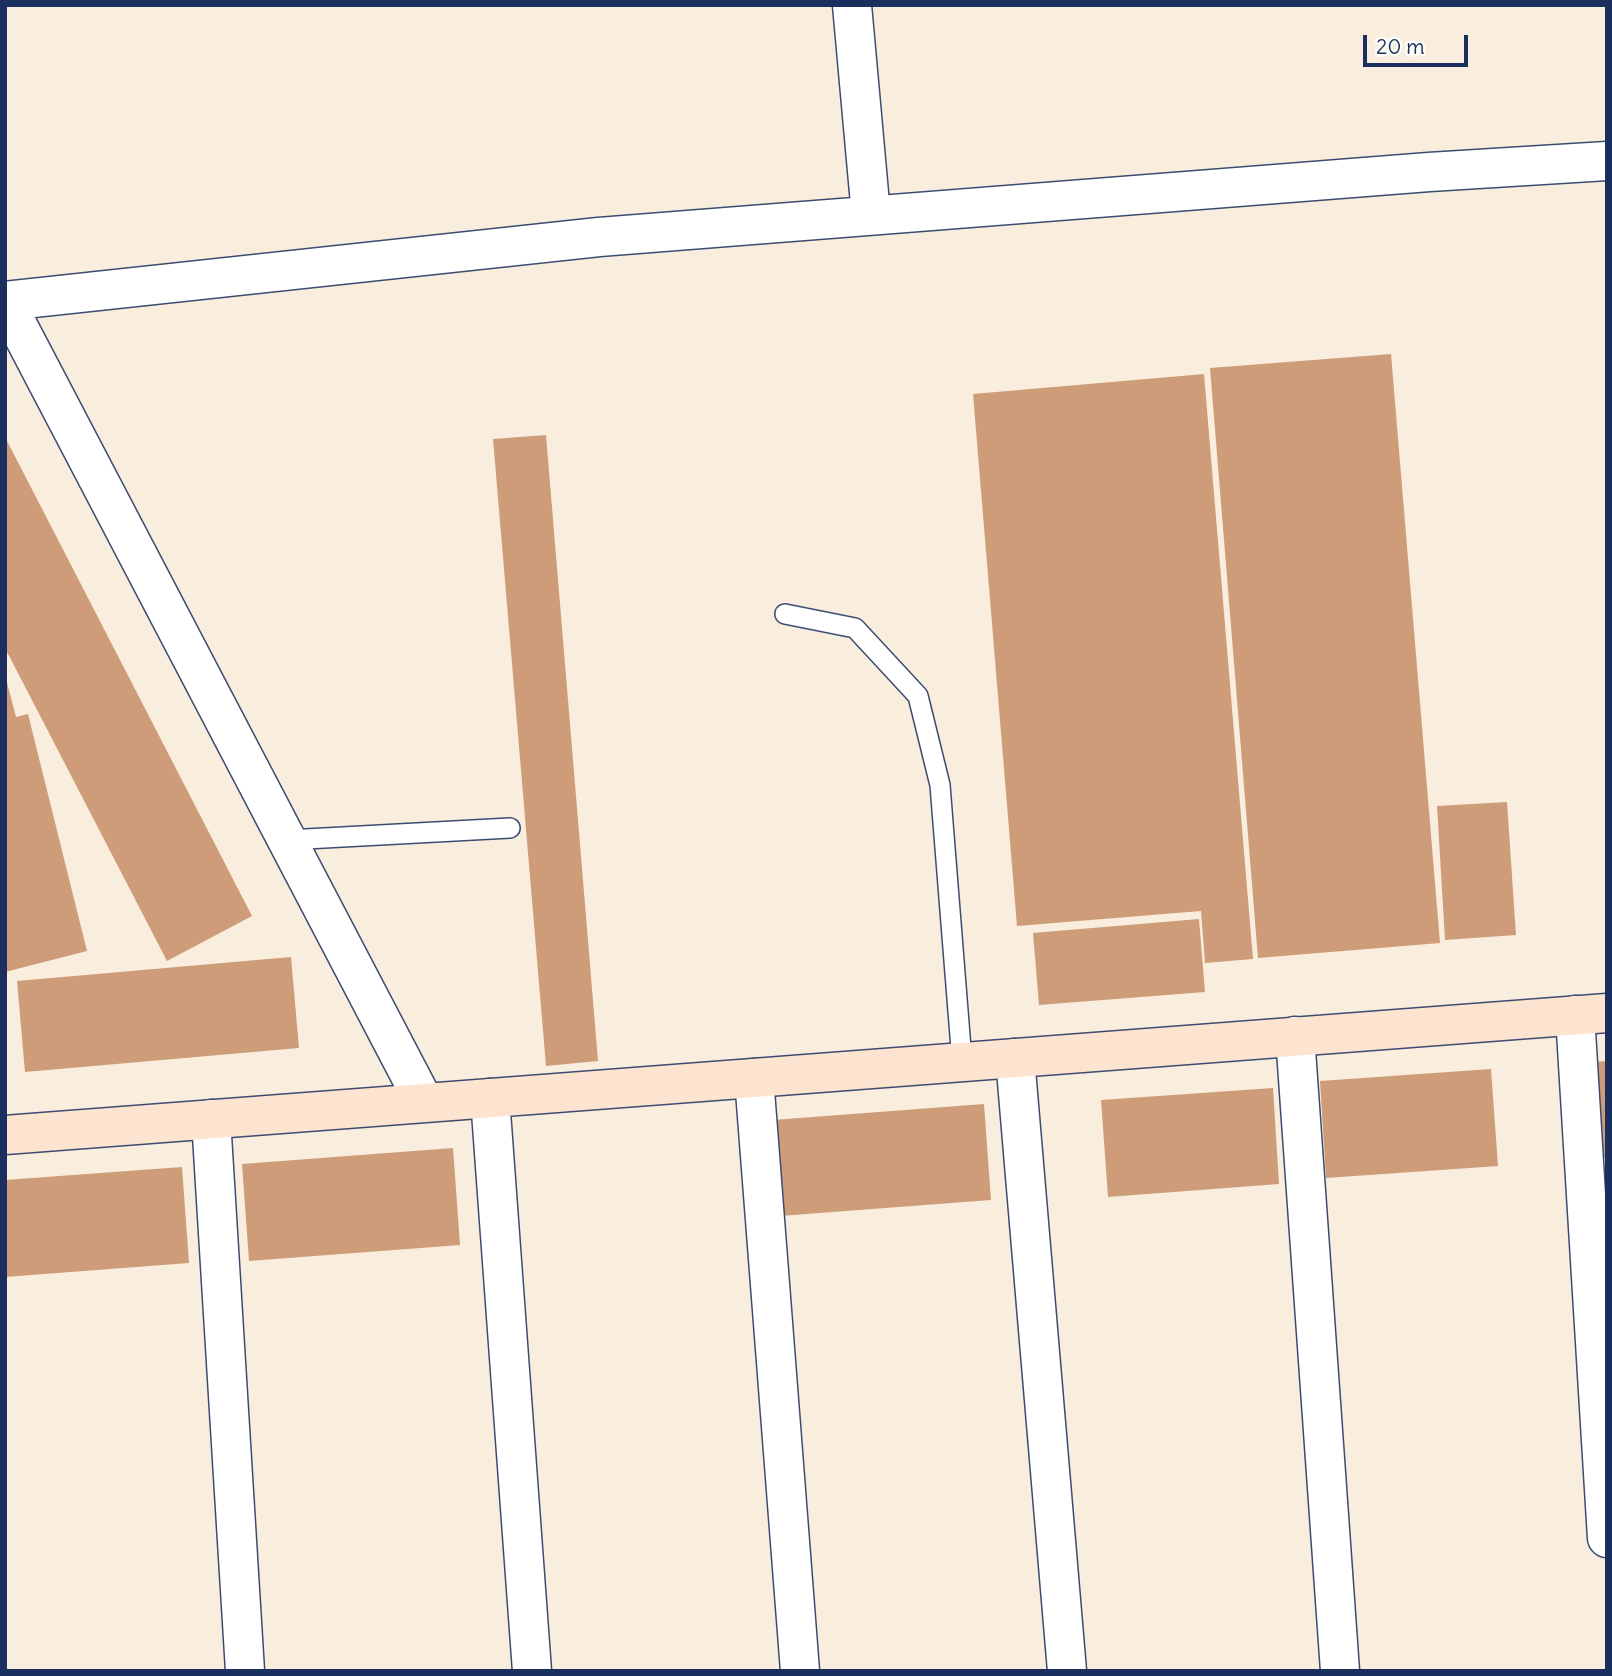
<!DOCTYPE html>
<style>
body{margin:0}
#map{position:relative;width:1612px;height:1676px;overflow:hidden;background:#f9eede;font-family:Delius,sans-serif}
canvas{display:block}
.frame{position:absolute;inset:0;border:7px solid #1b2f5e;pointer-events:none}
.scale{position:absolute;left:1363px;top:35px;width:105px;height:32px;box-sizing:border-box;border:4px solid #1b2f5e;border-top:0;padding-left:9px;font-size:21px;line-height:24px;white-space:nowrap;color:#1b2f5e;-webkit-text-stroke:5px #fdfcf7;paint-order:stroke}
</style>
<div id="map">
<canvas width="1612" height="1676"></canvas>
<div class="frame"></div>
<div class="scale">20 m</div>
</div>
<script>
const g = document.querySelector('canvas').getContext('2d');
g.lineJoin = 'round';
function fillPath(path, color) { g.fillStyle = color; g.fill(path, 'evenodd'); }
function strokePath(path, color, width, dash) { g.strokeStyle = color; g.lineWidth = width; g.lineCap = dash ? 'butt' : 'round'; g.setLineDash(dash || []); g.stroke(path); }
const building = new Path2D(`
 M1391,354L1440,943L1258,958L1210,368Z
 M1204,374L1253,959L1205,963L1201,911L1017,926L973,394Z
 M546,435L598,1061L546,1066L493,439Z
 M5,437L252,916L167,961L5,648Z
 M5,675L16,717L28,714L87,951L5,972Z
 M1507,802L1516,935L1445,940L1437,806Z
 M1199,919L1205,992L1039,1005L1033,933Z
 M291,957L299,1048L25,1072L17,981Z
 M1607,1061V1158H1600L1593,1062Z
 M1491,1069L1498,1166L1326,1178L1320,1081Z
 M1273,1088L1279,1184L1108,1197L1101,1100Z
 M984,1104L991,1200L780,1216L773,1120Z
 M453,1148L460,1245L249,1261L242,1164Z
 M182,1167L189,1263L5,1277V1180Z`);
const lane = new Path2D(`
 M785,614L855,628L918,696L940,785L962,1061
 M287,840L510,828`);
const street = new Path2D(`
 M852,5L871,215
 M5,301L599,237L1429,172L1607,161
 M5,301L424,1102
 M1575,1015L1607,1538
 M1295,1036L1340,1671
 M1015,1058L1067,1671
 M754,1078L800,1671
 M490,1098L532,1671
 M211,1119L245,1671`);
const secondary = new Path2D(`
 M5,1135L1607,1013`);
fillPath(building, '#ce9c78');
strokePath(lane, '#3c4c71', 22);
strokePath(street, '#3c4c71', 41);
strokePath(secondary, '#3c4c71', 41);
strokePath(lane, '#fff', 19);
strokePath(street, '#fff', 38);
strokePath(secondary, '#fde4d0', 38);
</script>
